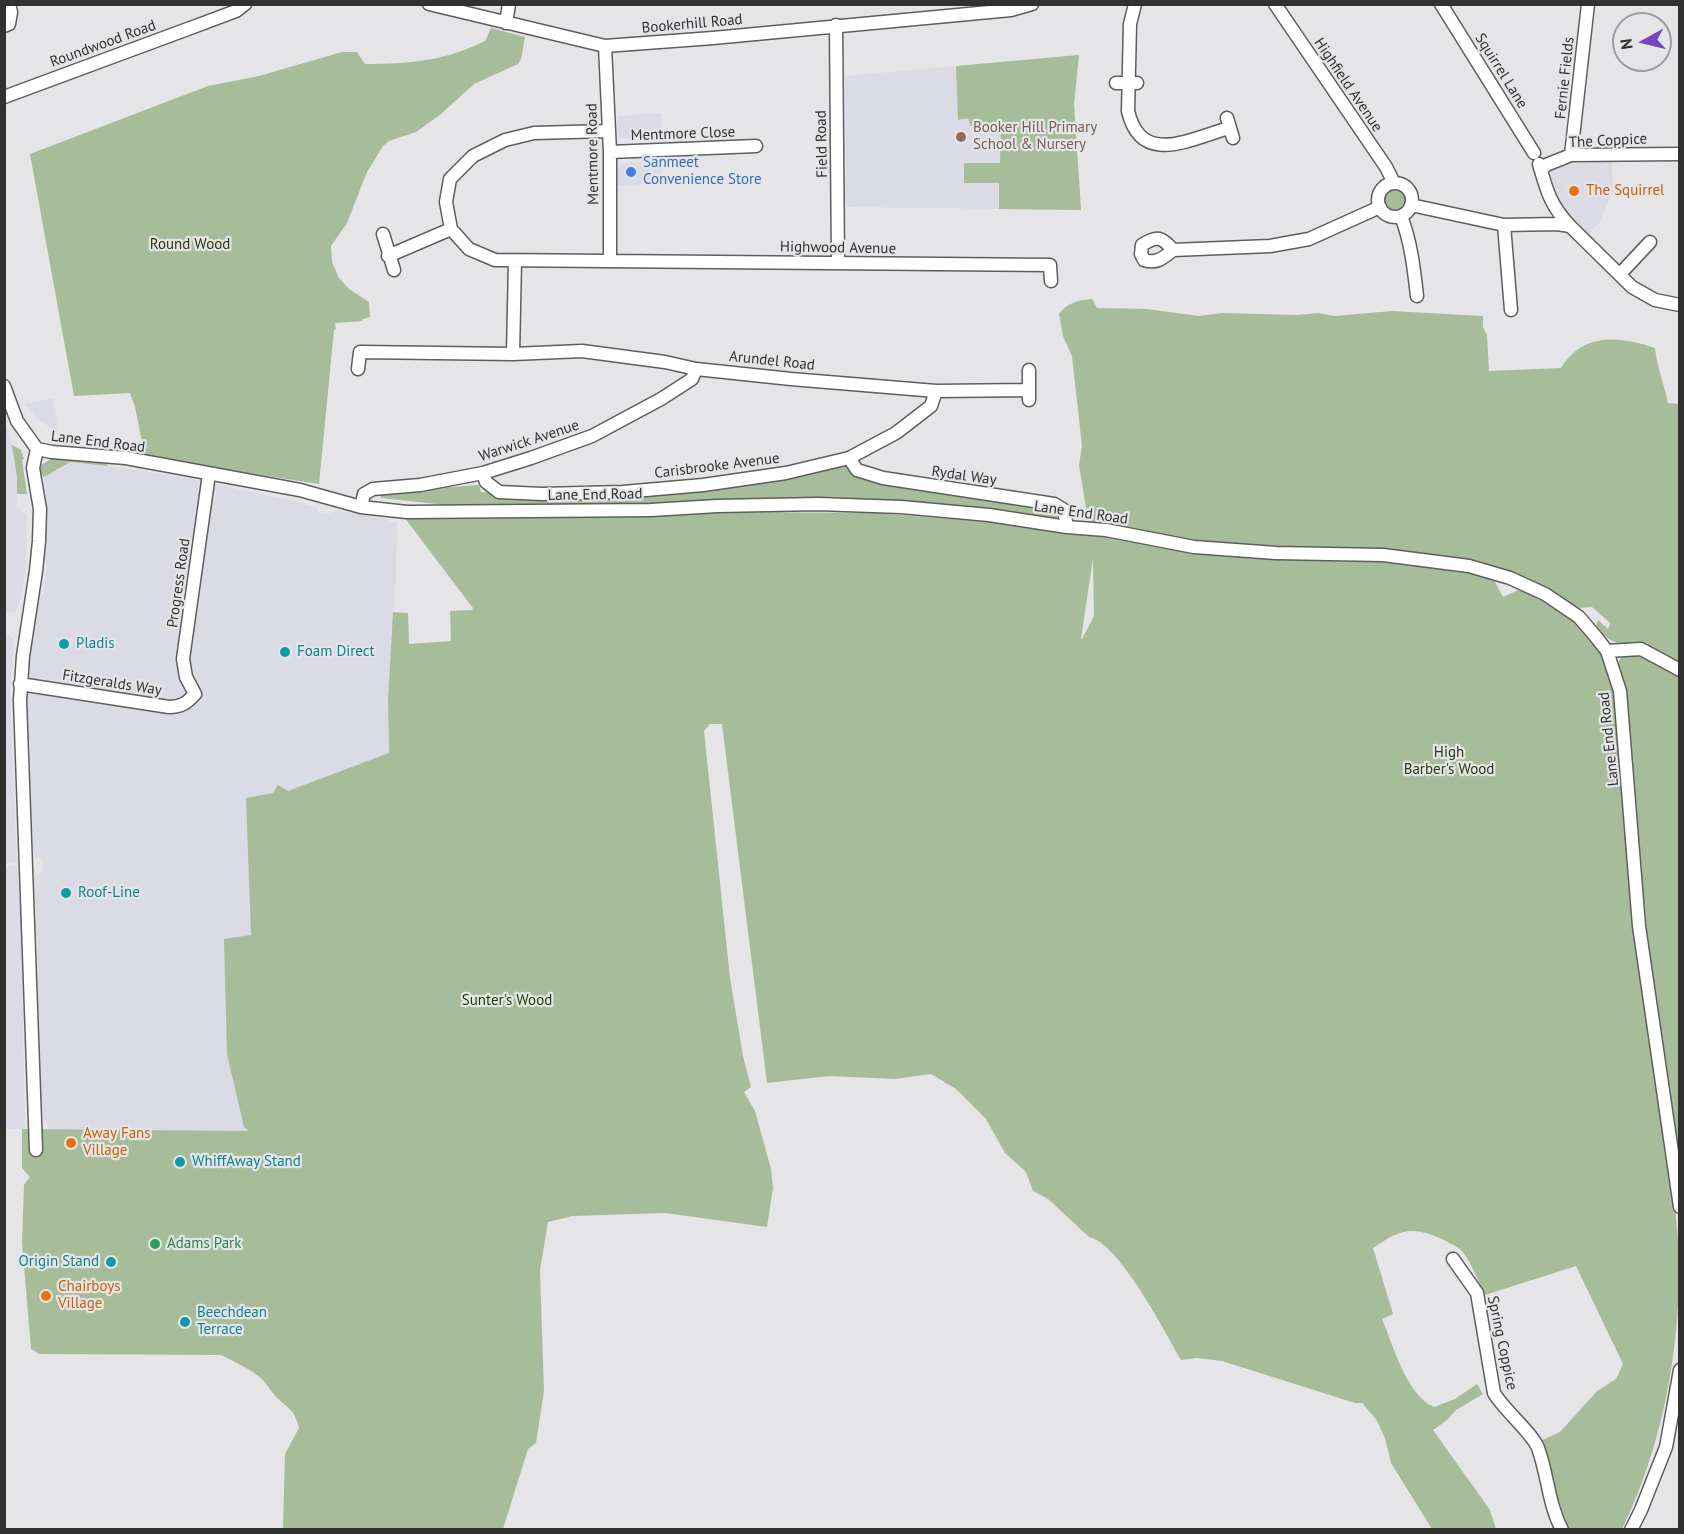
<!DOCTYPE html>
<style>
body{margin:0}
#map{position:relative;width:1684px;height:1534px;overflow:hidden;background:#e5e5e8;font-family:"PT Sans",sans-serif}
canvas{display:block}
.frame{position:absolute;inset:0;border:6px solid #313132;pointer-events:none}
.north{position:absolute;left:1612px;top:12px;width:60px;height:60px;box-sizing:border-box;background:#e5e5e8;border:2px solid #9d9d9f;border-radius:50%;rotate:262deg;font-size:16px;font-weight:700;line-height:24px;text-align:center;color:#313132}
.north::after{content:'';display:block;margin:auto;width:21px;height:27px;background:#7247bf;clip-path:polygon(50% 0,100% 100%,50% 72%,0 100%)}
</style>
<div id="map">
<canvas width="1684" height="1534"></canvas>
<div class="frame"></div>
<div class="north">N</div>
</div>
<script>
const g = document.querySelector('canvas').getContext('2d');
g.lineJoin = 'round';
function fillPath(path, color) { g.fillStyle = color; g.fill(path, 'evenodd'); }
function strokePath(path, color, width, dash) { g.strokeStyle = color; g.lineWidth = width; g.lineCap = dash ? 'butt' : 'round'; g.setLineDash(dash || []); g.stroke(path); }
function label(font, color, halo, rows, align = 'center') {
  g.font = font + ' "PT Sans",sans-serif'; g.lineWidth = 4.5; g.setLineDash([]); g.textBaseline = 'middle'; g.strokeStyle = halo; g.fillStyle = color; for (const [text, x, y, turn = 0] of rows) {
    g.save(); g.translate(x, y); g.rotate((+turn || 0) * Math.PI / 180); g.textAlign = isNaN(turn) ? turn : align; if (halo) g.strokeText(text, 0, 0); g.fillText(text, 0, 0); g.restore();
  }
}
const built = new Path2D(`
 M1079,55L1074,104L1081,210L846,207L845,76Z
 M661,113L663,135L622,139L618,135L617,116Z
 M661,160L662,183L618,186L617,166L625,163Z
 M1612,161L1613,192L1599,223L1587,236L1571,221L1560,206L1547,176L1556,165Z
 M53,398L59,434L38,419L24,404Z
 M4,417L12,445L17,477V507L27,515L26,568L20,601L15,612L5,613Z
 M70,462L133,469L191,479L295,501L317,508L318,513L326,514L336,511L382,517L392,522L397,520L396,574L388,700L389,766L278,1132L48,1129L47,1121H43L41,1115L37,937H35L33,920L36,915L34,877L42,872L43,860L35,857L33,853L29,756H31L30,739H27L26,715L28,714L25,700L37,598L44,592L47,563L45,559L47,512L44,477Z
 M4,631L14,640L10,690L17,863L5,864Z
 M17,865L21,927L25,1129H5L4,867Z`);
const green = new Path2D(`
 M491,28L525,37L521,59L518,64L474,84L441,114L416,132L389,141L383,146L367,172L347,223L331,246L332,262L339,278L349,289L369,302L370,317L363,319L362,321L335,323L336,329L334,330L319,484L145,457L135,407L130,393L74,396L30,154L208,86L259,76L342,52H357L365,64C409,64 445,61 485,41Z
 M1079,55L1074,104L1081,210L999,209V183H964V163H1000L1001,126H971L968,118L958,120L956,66Z
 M1382 199a13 13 0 1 1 26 0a13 13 0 1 1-26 0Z
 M1092,299L1097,308L1147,309L1199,316L1222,313L1297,315L1319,313L1334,316L1392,311L1483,316V327L1487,335L1489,371L1561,368C1583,332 1620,336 1655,348C1657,367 1664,384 1668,403L1680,404L1679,1162L1666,1089L1646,924L1626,690L1619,665V661L1623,655L1630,653L1646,658L1622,640L1627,644C1612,644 1606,637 1596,627L1598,620L1608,629L1610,623L1592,607L1578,608L1556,593L1521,576L1469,562L1225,547L1100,526L1092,522L1086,508L1079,465L1082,446L1072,356L1063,336L1059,314C1066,303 1079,300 1092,299Z
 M12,445L21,450L24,459L22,460L27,494H17V477Z
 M54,457L107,464L108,466L70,462L44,477L41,474V465Z
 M842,462L853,469L1058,510L1059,516L1055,519L957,506L862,501L605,509H483L381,498L380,492L479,485L481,492L564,496Z
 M725,512L876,513L987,522L1118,535L1169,548L1243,557L1409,561L1493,578L1503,597L1521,589C1538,599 1558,608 1574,620C1596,636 1608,666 1616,692C1623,779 1627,867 1639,954C1646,1010 1652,1066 1661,1121C1669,1166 1678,1215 1679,1261C1680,1353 1662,1447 1622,1529H1566L1546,1451L1540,1441L1560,1432L1597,1391L1616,1379L1623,1364L1576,1266L1485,1295C1479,1283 1470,1259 1461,1250C1455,1245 1444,1240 1437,1237C1408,1225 1397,1232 1373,1248L1393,1314L1382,1319C1393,1345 1407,1396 1434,1407L1455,1399L1477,1384L1483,1394L1456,1410L1447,1420L1433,1430L1490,1510L1496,1529H1432L1391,1463L1385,1438L1376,1419L1362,1403H1355L1222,1361L1197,1358L1181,1360C1165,1332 1119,1243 1089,1237L1048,1199L1033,1191L1026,1172L1005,1153L986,1119L956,1089L931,1074L895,1079L829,1076L767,1083L722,724H710L704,731L730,978L743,1056L751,1087L744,1092L755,1111L771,1169L773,1188L767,1227L665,1213L573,1216L548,1222L540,1270L544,1391L536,1443L528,1449L503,1529H283L285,1454L299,1428C294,1409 290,1410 277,1398C271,1392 268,1385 262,1379C250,1369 235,1362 221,1355L39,1354L31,1349L22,1242L24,1185L30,1177L22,1168V1129L249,1131L244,1127L227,1054L224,939L251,935L246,798L273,793L278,785L288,791L389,753L388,700L393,612L408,613L409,644L451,641L450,611L472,610L473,608L404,517H549ZM1093,558L1094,616L1082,639H1081Z`);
const minor = new Path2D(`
 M429,4L605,46L713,38L1011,10L1032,4
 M1135,4L1130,24L1128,111C1141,167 1190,139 1229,128
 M1275,4L1386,167L1394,183
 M1441,4L1534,153
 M506,23L509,4
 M836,25L838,263
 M4,26L9,24L11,12L9,4
 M605,46L610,152V261
 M1116,83H1137
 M4,97L185,30L236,11L245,4
 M1227,118L1233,138
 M608,131L534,133L505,140L473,156L450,179L446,202L451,229L469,249L495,260L1050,265L1051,281
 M610,152L756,146
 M1571,155L1588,4
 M1539,164C1547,191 1550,205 1570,226
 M1541,170L1546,165L1571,155L1680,154
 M1378 200a17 17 0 1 1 34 0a17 17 0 1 1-34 0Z
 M1411,205L1504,225L1557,224L1570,226L1632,287L1655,300L1680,305
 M1401,216C1411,242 1414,269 1417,296
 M1504,225L1511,310
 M383,234L394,270
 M1173,250C1162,237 1157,235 1142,245L1141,254L1144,260C1157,264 1163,258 1173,250L1270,246L1309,239L1380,207
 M388,256L451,229
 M1620,274L1650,242
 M513,354L515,261
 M358,369L360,352L513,354L582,351L665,362L696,369L791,379L936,391L1029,390
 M4,386L17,421L37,449L52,452L126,458L300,490L361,507L407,512L651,510L717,506L818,504L901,507L989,515L1067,527L1106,530L1194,547L1276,553L1383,555L1469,566L1510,578L1545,594L1579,617L1596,637L1607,651L1620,691L1639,926L1680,1207
 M1029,400V370
 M849,458L857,470L883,478L1054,504L1064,510L1067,527
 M483,473L486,482L499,492L542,494L623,492L703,485L786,473L849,458L896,433L931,406L936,391
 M361,507L364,494L373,489L420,485L483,473L531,458L592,436L661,399L692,379L696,369
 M1607,651L1641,649L1680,670
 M20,684L169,707C181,707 187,703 195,694L186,677L183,659L209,474
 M36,1150L20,700L23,656L36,571L39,541L40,509L33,468L37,449
 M1453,1259L1477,1293L1494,1393C1504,1410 1533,1434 1538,1448C1548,1475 1548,1503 1562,1530
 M1631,1530L1641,1510L1666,1447L1680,1370`);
const markers = [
 [961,137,6,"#8d6e63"],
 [631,172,6,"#3f7fe0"],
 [1574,191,6,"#e8710a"],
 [64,644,6,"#0f9aa8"],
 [285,652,6,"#0f9aa8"],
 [66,893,6,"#0f9aa8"],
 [71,1143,6,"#e8710a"],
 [180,1162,6,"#0f9aa8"],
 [155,1244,6,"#2e9e5b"],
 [111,1262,6,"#0f9aa8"],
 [46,1296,6,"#e8710a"],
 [185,1322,6,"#0f9aa8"]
];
const streetNames = [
 ["Bookerhill Road",692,24,-5],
 ["Roundwood Road",103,44,-20],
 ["Squirrel Lane",1501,71,58],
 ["Fernie Fields",1565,78,-84],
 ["Highfield Avenue",1348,85,56],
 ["Mentmore Close",683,134,-2],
 ["The Coppice",1608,141,-3],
 ["Field Road",822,144,-91],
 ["Mentmore Road",593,154,-91],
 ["Highwood Avenue",838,248,1],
 ["Arundel Road",772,361,6],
 ["Warwick Avenue",529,441,-18],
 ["Lane End Road",98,442,7],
 ["Carisbrooke Avenue",717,466,-7],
 ["Rydal Way",964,476,8],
 ["Lane End Road",595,495,-1],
 ["Lane End Road",1081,513,8],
 ["Progress Road",179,583,-82],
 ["Fitzgeralds Way",112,683,9],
 ["Lane End Road",1609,739,-96],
 ["Spring Coppice",1502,1343,78]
];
const educationNames = [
 ["Booker Hill Primary",973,128],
 ["School & Nursery",973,145]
];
const shopNames = [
 ["Sanmeet",643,163],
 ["Convenience Store",643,180]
];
const foodNames = [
 ["The Squirrel",1586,191],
 ["Away Fans",83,1134],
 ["Village",83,1151],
 ["Chairboys",58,1287],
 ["Village",58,1304]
];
const parkNames = [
 ["Round Wood",190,245],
 ["High",1449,753],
 ["Barber's Wood",1449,770],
 ["Sunter's Wood",507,1001]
];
const cultureNames = [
 ["Pladis",76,644],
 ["Foam Direct",297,652],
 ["Roof-Line",78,893],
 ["WhiffAway Stand",192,1162],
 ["Origin Stand",99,1262,"right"],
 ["Beechdean",197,1313],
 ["Terrace",197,1330]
];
const leisureNames = [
 ["Adams Park",167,1244]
];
fillPath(built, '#dadbe5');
fillPath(green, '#a7bc98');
strokePath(minor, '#5e5e61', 15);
strokePath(minor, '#fff', 12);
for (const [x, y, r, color] of markers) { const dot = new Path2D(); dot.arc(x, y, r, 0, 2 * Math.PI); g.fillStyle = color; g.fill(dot); strokePath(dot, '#e5e5e8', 2); }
label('15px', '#313132', '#e5e5e8', streetNames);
label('15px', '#785e54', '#e5e5e8', educationNames, 'left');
label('15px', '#366cbe', '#e5e5e8', shopNames, 'left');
label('15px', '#c56008', '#e5e5e8', foodNames, 'left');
label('15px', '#223d03', '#e5e5e8', parkNames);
label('15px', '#0d838f', '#e5e5e8', cultureNames, 'left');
label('15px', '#27864d', '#e5e5e8', leisureNames, 'left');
</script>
